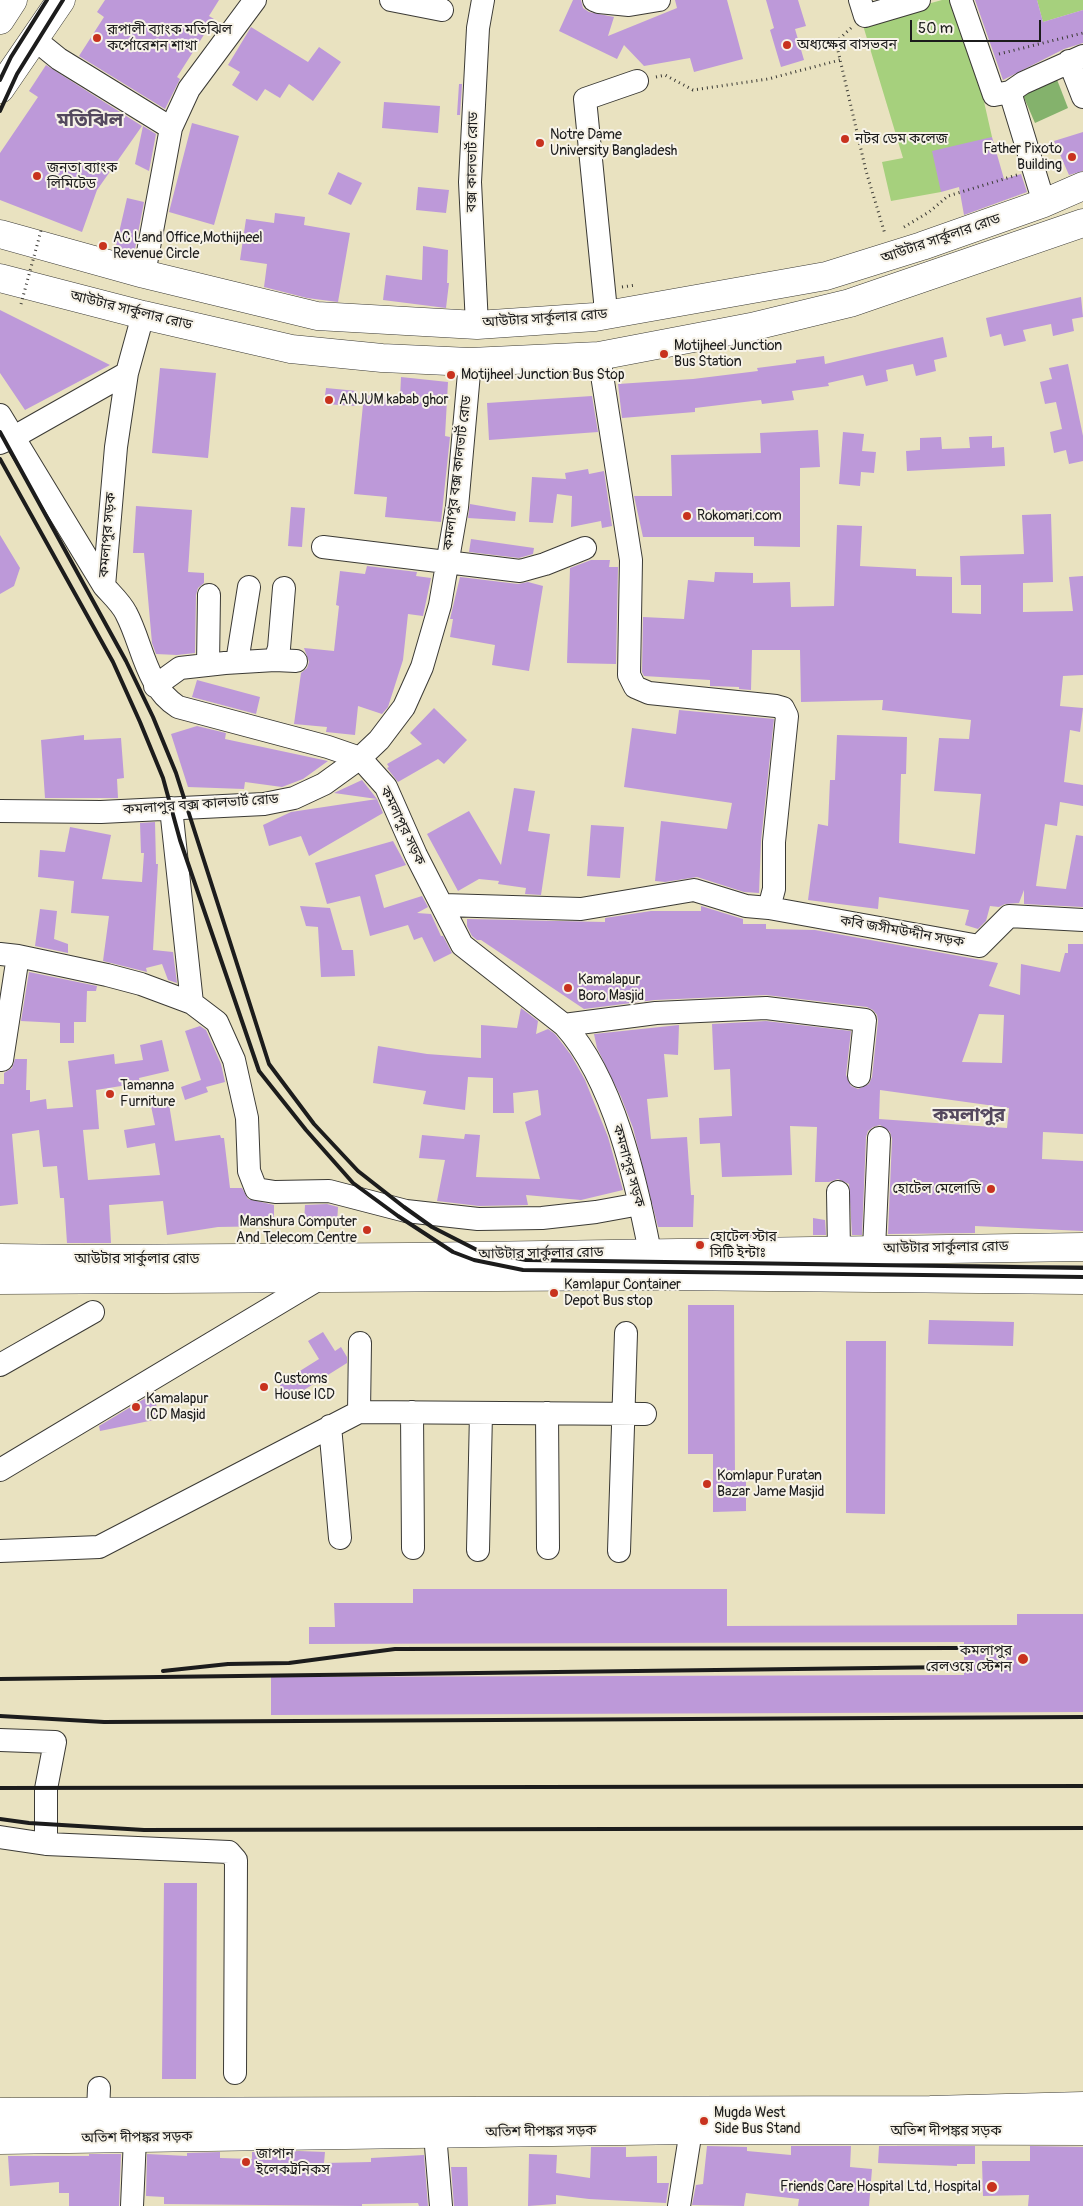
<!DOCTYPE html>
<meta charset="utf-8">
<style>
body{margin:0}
#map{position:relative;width:1083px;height:2206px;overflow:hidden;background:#e9e2c0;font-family:Pangolin,sans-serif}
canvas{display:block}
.scale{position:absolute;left:910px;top:20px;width:131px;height:22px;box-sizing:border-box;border:2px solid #1c1c1c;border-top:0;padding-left:6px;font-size:15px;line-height:18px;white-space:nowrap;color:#1c1c1c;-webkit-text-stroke:4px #f7f3e8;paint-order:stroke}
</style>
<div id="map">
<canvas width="1083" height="2206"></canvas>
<div class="scale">50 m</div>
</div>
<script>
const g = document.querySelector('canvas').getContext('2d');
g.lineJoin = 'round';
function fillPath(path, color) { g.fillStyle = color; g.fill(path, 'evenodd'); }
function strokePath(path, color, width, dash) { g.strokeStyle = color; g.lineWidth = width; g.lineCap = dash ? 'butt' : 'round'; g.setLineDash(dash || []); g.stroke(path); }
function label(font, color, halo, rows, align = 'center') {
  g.font = font + ' Pangolin,"Noto Sans Bengali",sans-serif'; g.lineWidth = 4; g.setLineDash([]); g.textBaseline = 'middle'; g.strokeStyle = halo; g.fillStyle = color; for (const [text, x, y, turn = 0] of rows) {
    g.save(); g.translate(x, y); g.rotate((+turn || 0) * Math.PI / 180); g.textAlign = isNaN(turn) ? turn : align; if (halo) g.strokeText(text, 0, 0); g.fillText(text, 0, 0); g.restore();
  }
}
const green = new Path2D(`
 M942,0H961L992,137L941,192L891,201L882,162L903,158L862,22Z
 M1037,0H1083V10L1043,22Z`);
const forest = new Path2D(`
 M1056,77L1068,108L1035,123L1022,93Z`);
const building = new Path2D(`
 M105,0H219L209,16L214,19L177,77L180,79L165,109L79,56L104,17L97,12Z
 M573,0H581L583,8L589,12L614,17L608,36L677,8L675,0H727L743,59L694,72L690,58L644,66L624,45L617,59L559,31Z
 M766,0H798L806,26L795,29L804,60L781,67L770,30L774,28Z
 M975,0H1037L1043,22L1083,10V43L1064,49L1003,80Z
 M251,27L308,62L319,47L341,62L313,101L289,84L280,98L265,89L257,101L232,85L240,72L228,65Z
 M46,65L142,126L97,190L82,232L0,200V153L38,97L29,91Z
 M459,84H462L460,115H457Z
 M384,102L440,106L438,133L382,128Z
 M192,123L239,136L214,225L169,212Z
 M143,126L156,134L149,171L135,164Z
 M1083,132V171L1069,175L1054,141Z
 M992,137L1004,179L1021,174L1027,192L964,215L959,187L941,192L932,151Z
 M338,172L362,183L351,205L328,194Z
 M418,187L449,190L446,213L416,210Z
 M127,198L144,202L134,254L115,250Z
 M275,213L305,217L304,225L350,233L338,302L307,298L264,287L267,264L240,260L246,219L274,223Z
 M423,246L448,250L447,283H449L446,308L383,300L386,275L422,280Z
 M1081,297L1083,317L1072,319L1074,331L1053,336L1051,324L1023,330L1026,341L1004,346L1001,334L990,337L986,318Z
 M0,310L110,365L25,410L0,373Z
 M943,337L947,357L934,360L936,371L916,376L913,364L886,370L888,381L866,386L863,375L828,383L829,386L792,391L794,400L762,404L761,400L695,408V412L622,418L618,384L693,379L758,371L757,368L796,363V360L824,356L825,364Z
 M1068,364L1083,436V461L1069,464L1066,450L1054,453L1050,432L1062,429L1056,402L1045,404L1040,382L1052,379L1049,368Z
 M160,368L216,373L208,458L152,453Z
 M401,377L448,382L445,436L450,437L441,522L385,517L387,497L354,494L364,395L400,398Z
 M326,388L357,391L356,406L324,404Z
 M592,396L598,432L489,440L487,403Z
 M818,430L820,467L800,468V547L754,546V537H643L634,496H672L671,455L761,453L760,433Z
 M843,432L864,434L862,451L876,452L874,473L861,472L860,486L839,484Z
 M992,436V448L1004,447L1005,466L907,471L906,451L920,450V438L941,437L942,449L970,448L969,437Z
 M588,469L589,474L604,471L612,526L602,528L601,521L571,527L572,496L557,494L553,523L529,522L532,477L566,479L565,473Z
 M470,504L516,512L515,521L468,518Z
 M136,506L192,510L188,572L204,573V583L198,588L196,595L195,653L177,655L156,654L152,643L144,553H133Z
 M291,507L305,508L302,547L288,546Z
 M1051,514L1053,582L1023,583V612L1073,611L1069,577L1083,576V675L1063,676L1060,706L1083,708L1080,732L1070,730L1064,782L1083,785V806L1060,802L1057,826L1045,824L1036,886L1026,885L1066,889L1076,835L1083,836V907L1024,904V890L1019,903L1005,904L999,907L990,906L986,921L978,929L965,925L969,910L879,897L878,909L808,900L818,824L828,826L830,780H835L837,735L907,737L906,774H901L899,843L975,854L981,794L934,791L939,738L969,739L971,720L882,710L883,700L801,702L800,650H752L751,690L739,689V687L710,686V680L644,676L642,672L643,617L684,619L688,580L714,582L715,572L753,573V583L790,582L791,607L834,606L837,525L862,526L860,566L916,569V576L952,577V613L981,614V585H961L960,556L1024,554L1022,515Z
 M0,535L20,568L14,586L0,594Z
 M471,539L534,548L533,554L519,558L469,552Z
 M591,560H610L609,567H618L616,664L567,663L570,568Z
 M367,566L417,572L416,576L431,578L423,616L408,614L403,660L388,707L382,714L358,706L355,735L326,732L327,727L294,724L301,673L307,668L309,662L304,648L334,651L339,606L336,605L340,571L365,574Z
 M460,577L518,584L528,582L543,586L529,671L492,665L495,645L450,637L453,619H450Z
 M197,680L260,697L256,714L192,697Z
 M434,708L467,740L444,764L438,759L398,782L387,768L389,767L387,764L422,744L410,733Z
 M679,710L774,719L761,841L759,893L744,892L697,877L665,882L655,881L661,821L727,829L732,803L624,787L632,728L676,734Z
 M197,726L226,733L225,739L328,761L303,779L282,787L245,782L244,789L188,787L171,734Z
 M84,735V740L121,738L124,778L117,779L118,798H45L41,740Z
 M362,780L377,799L334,793L336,792Z
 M514,788L535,791L528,831L550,834L541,895L525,894L526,888L498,884L499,881L479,879L458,891L427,834L469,811L501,865Z
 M377,799L383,813L309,856L301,836L269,846L263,825L291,812Z
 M155,822L156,864H158L153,950L173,952L177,983L168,980L162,964L146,968L147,972L103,961L109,916L71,913L74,881L38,877L40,850L65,852L70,827L111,835L102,879L142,882L144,853H141L140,823Z
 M591,825L624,827L620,878L587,876Z
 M393,841L406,865L375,875L384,908L422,896L428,907L417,913L431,914L441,936H443L452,953L434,962L422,937L414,940L408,925L370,936L360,896L327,904L315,863Z
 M300,906L330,908L342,950H353L355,976L321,977L318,927L306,926Z
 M701,906L743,919V924H766V929L815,930L998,963L989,986L1020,995L1021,964L1060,972L1065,953H1068V944H1083V1134L1043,1132L1042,1159L1083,1161V1231L975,1226V1233L888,1234L892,1139L890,1132L880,1125L873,1127L868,1131L866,1137L862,1235H852L849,1184L838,1179L829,1182H815L817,1127L790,1126L792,1175L722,1177L720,1143L700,1144L699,1118L732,1116L730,1069L714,1070L712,1024L766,1021L851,1031L846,1075L851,1086L858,1089L869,1084L872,1077L878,1021L877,1015L873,1010L867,1007L766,995L655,1000L584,1009L481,940H477L472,936L467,926V919L605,922V918L651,911H701ZM979,1014L1004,1015L1002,1063L962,1062ZM880,1090L1009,1108L1007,1128L879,1119Z
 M40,909L57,911L54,939L68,944V953L35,946Z
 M29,972L97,986L96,991H87L86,1022H74V1043H60V1023L21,1021Z
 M521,1008L538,1021L536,1034L548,1029L555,1034L571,1055L585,1080L608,1137L623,1190L581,1200L526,1195L528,1205L479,1206L437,1201L445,1160L419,1158L422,1135L464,1139L465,1134L480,1135L476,1177L540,1179L525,1122L541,1115L538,1090L513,1093L514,1113H493V1078L468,1077L465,1110L423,1104L426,1091L373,1083L378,1046L427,1054L481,1058V1025L517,1028Z
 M679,1025L678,1055L664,1054L668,1097L647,1099L651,1139L687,1137L691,1195H694L693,1227H658L633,1128L621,1097L597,1048L594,1034Z
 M200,1026L206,1030L221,1064L225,1082L206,1087L208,1092L185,1100L181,1087L201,1080L185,1031Z
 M162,1040L169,1071L139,1078L140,1083L96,1090L99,1129L83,1130L88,1180L160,1175L155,1143L127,1148L124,1130L155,1125L151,1106L169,1104L175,1141L220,1135L221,1138H224L230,1188H242L248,1199L274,1205V1226L218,1227L167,1235L163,1201L109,1205L111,1243H67L64,1198H60L57,1166L43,1167L39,1130L12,1134L18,1204L0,1206V1084H4V1073L12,1068L15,1059H27L26,1090H30V1102L46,1099L47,1109L73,1107L68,1061L114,1054L115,1064L143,1060L140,1045Z
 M327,1204L338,1207L337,1224L304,1223L305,1205Z
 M813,1218L825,1220L826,1235H813Z
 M731,1231H764V1236L731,1237Z
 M688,1305H734L735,1476H746V1511L713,1512V1454H688Z
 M929,1320L1014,1322L1013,1346L928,1344Z
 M323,1332L335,1351L341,1347L347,1357V1363L288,1400L279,1384L319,1359L308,1341Z
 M846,1341H886L885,1514L846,1513Z
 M154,1393L159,1419L100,1431L99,1426Z
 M413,1589H727V1626L1017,1625V1614H1083V1712L271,1715V1677L964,1675V1642L309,1644V1627H335L334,1603H413Z
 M164,1883H197L196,2079H162Z
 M707,2146L747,2147V2151L791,2155V2146H851L850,2167L872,2169L869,2206H798L799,2199L746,2193L744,2206L692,2205L696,2185L703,2184Z
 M879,2146H975V2164H957V2166L878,2163Z
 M1030,2146L1083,2147V2206H1028L1029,2195L983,2196L982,2161H1030Z
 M591,2147H626V2157L657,2156V2183H669L666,2203L589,2199L556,2195V2204L528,2206L529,2154L557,2155L556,2173L590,2178Z
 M299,2151L325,2152L324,2163L371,2162V2158L424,2155L428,2206H419L418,2203L362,2204V2206L164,2204V2197L146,2196L147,2154L187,2156V2153L220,2152V2158L252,2159V2152Z
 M89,2154H121L119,2206H69V2193H59V2182L10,2186L8,2156H89Z
 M451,2167H467L468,2206H454Z`);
const path = new Path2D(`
 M851,28L836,42L866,171L885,234
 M999,54L1083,33
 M656,77L665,75L693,90L768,79L840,60
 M904,227L929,212L948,196L1017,175
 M622,287L636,285`);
const minor = new Path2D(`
 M391,0L442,10
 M594,0L599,2L629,5L659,0
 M860,0L865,16L919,0
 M961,0L994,95L1010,92L1044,203
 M33,38L59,59L171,128
 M1069,61L1083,97
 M1010,92L1023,83L1083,56
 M144,274L171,128L189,89L255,0
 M605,316V301L585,99L637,81
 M477,325L470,182L478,28L483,0
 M127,373L116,447L104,586C111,594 121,603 126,613C143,645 145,686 178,707L328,747L360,758L386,787L416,855L462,945L564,1025C614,1080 636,1181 650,1252
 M0,415L104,586
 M0,443L14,437L127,373L143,315
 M323,547L520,571L545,564L585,548
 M275,660L279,648L284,588
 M237,662L249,587
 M208,665L209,595
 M155,686L180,668L225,663L275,660L296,661
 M171,808L192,1003
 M0,811L101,812L264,804L294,798L324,784L360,758L379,740L404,707L422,667L440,605L457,507L470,362
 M443,905L581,909L694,890L746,906L769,908L774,889V842L787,716L783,708L776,706L649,693L635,687L629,675L631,560L599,356
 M769,908L979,946L1009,916L1083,920
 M0,954L18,956L107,975L141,984L192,1003L217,1022L234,1060L247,1118L249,1171L256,1189L275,1192L329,1191L406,1211L478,1219L542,1218L596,1212L640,1204
 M564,1025L656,1013L766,1008L865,1020L859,1076
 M0,1060H2L18,956
 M838,1192L839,1250
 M874,1249L879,1138
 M0,1365L93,1312
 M359,1412L360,1343
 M412,1412L413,1548
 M547,1413L548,1548
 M330,1426L340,1538
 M0,1470L319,1279
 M478,1550L481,1413
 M0,1551L99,1547L359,1412L645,1414
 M619,1551L626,1333
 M0,1740L55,1742L46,1789V1844L0,1837
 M46,1844L229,1852L236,1860L235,2073
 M98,2112L99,2088
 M435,2134L441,2206
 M132,2206L135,2138
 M679,2206L691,2130`);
const major = new Path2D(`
 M0,20L13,0
 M0,89L61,0
 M0,234L144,274L317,316L477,325L595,317L826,276L922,246L1044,203L1083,186
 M0,278L143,315L291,349L382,358L470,362L599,356L751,327L850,303L1083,223
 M0,1258L80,1259L408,1257L1083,1247
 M0,1280L663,1276L1083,1280
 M0,2112L930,2110L1083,2106
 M0,2140L691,2130L1083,2131`);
const rail = new Path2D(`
 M0,80L11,57L47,0
 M0,111L17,74L63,0
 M0,432L126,661L153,717L176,773L269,1064L314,1124L358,1171L404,1207L432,1227L479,1251L526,1260L1083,1268
 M0,459L113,662L140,722L163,778L180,840L259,1071L306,1130L353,1183L398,1216L453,1252L474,1260L523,1270L1083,1277
 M163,1671L228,1664L289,1663L395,1649L957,1648
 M0,1679L955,1667
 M0,1716L104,1722L1083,1717
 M0,1788L1083,1786
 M0,1819L29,1823L144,1830L1083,1828`);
const pathBridge = new Path2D(`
 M21,304L42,227`);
const markers = [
 [97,38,5,"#c8321e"],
 [787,45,5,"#c8321e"],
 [845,139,5,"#c8321e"],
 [540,143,5,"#c8321e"],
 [1072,157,5,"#c8321e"],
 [37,176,5,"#c8321e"],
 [103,246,5,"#c8321e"],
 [664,354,5,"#c8321e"],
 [451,375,5,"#c8321e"],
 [329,400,5,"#c8321e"],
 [687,516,5,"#c8321e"],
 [568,988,5,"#c8321e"],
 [110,1094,5,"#c8321e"],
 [991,1189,5,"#c8321e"],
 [367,1230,5,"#c8321e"],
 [700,1245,5,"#c8321e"],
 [554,1293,5,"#c8321e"],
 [264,1387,5,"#c8321e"],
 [136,1407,5,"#c8321e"],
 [707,1484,5,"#c8321e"],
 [1023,1659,6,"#c8321e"],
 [704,2121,5,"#c8321e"],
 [246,2162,5,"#c8321e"],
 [992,2187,6,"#c8321e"]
];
const poiNames = [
 ["রূপালী ব্যাংক মতিঝিল",107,30],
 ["কর্পোরেশন শাখা",107,46],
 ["অধ্যক্ষের বাসভবন",797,45],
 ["Notre Dame",550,135],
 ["University Bangladesh",550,151],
 ["নটর ডেম কলেজ",855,139],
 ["Father Pixoto",1062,149,"right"],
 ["Building",1062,165,"right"],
 ["জনতা ব্যাংক",47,168],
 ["লিমিটেড",47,184],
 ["AC Land Office,Mothijheel",113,238],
 ["Revenue Circle",113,254],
 ["Motijheel Junction",674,346],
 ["Bus Station",674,362],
 ["Motijheel Junction Bus Stop",461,375],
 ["ANJUM kabab ghor",339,400],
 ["Rokomari.com",697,516],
 ["Kamalapur",578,980],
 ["Boro Masjid",578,996],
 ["Tamanna",120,1086],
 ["Furniture",120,1102],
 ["হোটেল মেলোডি",981,1189,"right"],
 ["Manshura Computer",357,1222,"right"],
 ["And Telecom Centre",357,1238,"right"],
 ["হোটেল স্টার",710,1237],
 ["সিটি ইন্টাঃ",710,1253],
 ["Kamlapur Container",564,1285],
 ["Depot Bus stop",564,1301],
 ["Customs",274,1379],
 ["House ICD",274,1395],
 ["Kamalapur",146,1399],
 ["ICD Masjid",146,1415],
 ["Komlapur Puratan",717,1476],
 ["Bazar Jame Masjid",717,1492],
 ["কমলাপুর",1012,1651,"right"],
 ["রেলওয়ে স্টেশন",1012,1667,"right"],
 ["Mugda West",714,2113],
 ["Side Bus Stand",714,2129],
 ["জাপান",256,2154],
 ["ইলেকট্রনিকস",256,2170],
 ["Friends Care Hospital Ltd, Hospital",981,2187,"right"]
];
const streetNames = [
 ["বক্স কালভার্ট রোড",473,162,-89],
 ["আউটার সার্কুলার রোড",941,239,-19],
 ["আউটার সার্কুলার রোড",131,311,14],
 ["আউটার সার্কুলার রোড",545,319,-4],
 ["কমলাপুর বক্স কালভার্ট রোড",458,473,-83],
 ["কমলাপুর সড়ক",108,535,-85],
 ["কমলাপুর বক্স কালভার্ট রোড",201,805,-4],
 ["কমলাপুর সড়ক",402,826,64],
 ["কবি জসীমউদ্দীন সড়ক",902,932,10],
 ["কমলাপুর সড়ক",628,1166,74],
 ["আউটার সার্কুলার রোড",946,1248,-1],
 ["আউটার সার্কুলার রোড",541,1254,-1],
 ["আউটার সার্কুলার রোড",137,1259],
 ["অতিশ দীপঙ্কর সড়ক",946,2131],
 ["অতিশ দীপঙ্কর সড়ক",541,2132,-1],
 ["অতিশ দীপঙ্কর সড়ক",137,2138,-1]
];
const districtNames = [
 ["মতিঝিল",90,121],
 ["কমলাপুর",969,1116]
];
fillPath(green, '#a6d07d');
fillPath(forest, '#84b26c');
fillPath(building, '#bd99d9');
strokePath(minor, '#3b3a35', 24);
strokePath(major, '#3b3a35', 29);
strokePath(path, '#3b3a35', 3, [1, 4]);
strokePath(minor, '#fff', 22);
strokePath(major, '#fff', 28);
strokePath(rail, '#1c1c1c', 4);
strokePath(pathBridge, '#3b3a35', 3, [1, 4]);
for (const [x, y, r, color] of markers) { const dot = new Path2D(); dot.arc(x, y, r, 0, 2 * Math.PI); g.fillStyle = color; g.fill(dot); strokePath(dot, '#f7f3e8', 2); }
label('14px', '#1c1c1c', '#f7f3e8', poiNames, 'left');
label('14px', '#1c1c1c', '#f7f3e8', streetNames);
label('bold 19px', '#54485e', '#f7f3e8', districtNames);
</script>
